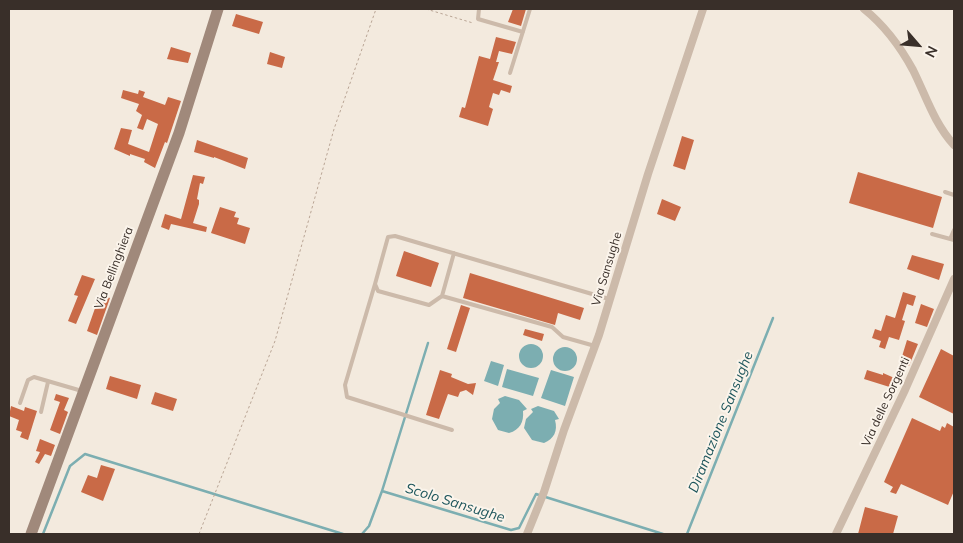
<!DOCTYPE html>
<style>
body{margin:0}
#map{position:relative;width:963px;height:543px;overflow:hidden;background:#f3eade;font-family:Mulish,sans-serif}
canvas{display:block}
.frame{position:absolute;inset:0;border:10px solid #392f29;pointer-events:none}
.north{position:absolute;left:893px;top:20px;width:50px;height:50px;-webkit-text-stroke:4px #fbf4eb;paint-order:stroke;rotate:117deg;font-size:14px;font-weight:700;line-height:20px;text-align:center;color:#392f29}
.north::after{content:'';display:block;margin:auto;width:18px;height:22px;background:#392f29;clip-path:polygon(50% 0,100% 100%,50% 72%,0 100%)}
</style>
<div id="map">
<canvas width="963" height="543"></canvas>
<div class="frame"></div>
<div class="north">N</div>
</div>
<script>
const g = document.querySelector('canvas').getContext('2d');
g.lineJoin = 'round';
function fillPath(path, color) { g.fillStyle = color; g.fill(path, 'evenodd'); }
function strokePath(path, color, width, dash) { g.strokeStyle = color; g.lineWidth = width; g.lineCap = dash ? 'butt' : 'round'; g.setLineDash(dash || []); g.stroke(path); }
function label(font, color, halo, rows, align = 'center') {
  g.font = font + ' Mulish,sans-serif'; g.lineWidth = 4; g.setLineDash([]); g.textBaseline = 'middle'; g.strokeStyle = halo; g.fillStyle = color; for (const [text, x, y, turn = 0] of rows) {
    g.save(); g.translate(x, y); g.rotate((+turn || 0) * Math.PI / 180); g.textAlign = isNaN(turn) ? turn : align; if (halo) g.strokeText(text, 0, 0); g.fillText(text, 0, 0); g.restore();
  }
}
const water = new Path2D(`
 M519 356a12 12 0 1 1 24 0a12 12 0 1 1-24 0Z
 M553 359a12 12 0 1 1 24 0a12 12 0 1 1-24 0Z
 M491,361L504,365L498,386L484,381Z
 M507,369L539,378L533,396L502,387Z
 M551,370L574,377L565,406L541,398Z
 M505,396L519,400L527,409L523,411C524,422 520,430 509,433L498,430L492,419L494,409L500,403L498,399Z
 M538,406L554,411L559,419L555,420C558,431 554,439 544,443L532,440L524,428L526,419L533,412L531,409Z`);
const stream = new Path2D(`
 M382,491L428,343
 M43,534L70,466L85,454L343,534
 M362,534L369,526L382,491L511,530L519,528L536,494L663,534
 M687,534L773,318`);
const building = new Path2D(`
 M513,9H526L521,26L508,22Z
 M236,14L263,22L259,34L232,26Z
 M496,37L516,42L512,54L499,51L496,62H499L493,80L512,86L510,93L501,90L499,95L493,93L489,107L493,109L488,126L459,117L462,107L465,108L479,56L490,59Z
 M171,47L191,53L188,63L167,59Z
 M270,52L285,57L282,68L267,64Z
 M123,90L138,94L139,90L145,92L143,97L165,105L168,97L181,101L167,143L165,142L155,168L144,162L145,159L130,154V156L114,149L121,128L132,130L128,144L149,152L158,124L147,119L143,130L137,128L142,115L136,111L139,104L121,98Z
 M682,136L694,140L685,170L673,166Z
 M197,140L248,158L245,169L214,157V158L194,152Z
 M858,172L942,197L933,228L849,203Z
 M193,175L205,177L203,184L200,183L197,199L199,200V204L193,223L207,227L206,232L171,224L169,230L161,227L165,214L181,219Z
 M662,199L681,207L675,221L657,214Z
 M220,207L236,212L234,217L239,218L237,224L250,228L245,244L211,233Z
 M404,251L439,263L431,287L396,276Z
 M912,255L944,264L939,280L907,269Z
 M470,273L584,308L580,320L558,313L555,325L463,298Z
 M82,275L95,279L76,324L68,321L78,296L74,295Z
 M903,292L916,296L913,306L907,304L902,320L905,321L899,340L889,337L885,349L879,347L881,341L872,338L875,329L881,331L886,315L895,318Z
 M100,294L110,298L97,335L87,331Z
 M921,304L934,309L927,327L915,323Z
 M461,305L470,308L456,352L447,349Z
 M525,329L544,334L542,341L523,335Z
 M907,340L918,344L909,366L900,363Z
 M941,349L954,356V414L919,397Z
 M440,370L452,374L451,377L468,384L476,383L473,395L466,390L460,392L458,397L448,394L439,419L426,415Z
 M867,370L883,375V373L899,380L896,389L864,379Z
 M110,376L141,385L137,399L106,389Z
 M155,392L177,399L173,411L151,404Z
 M56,394L69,398L64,410L68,412L60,434L50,430L60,402L54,400Z
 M11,406L24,411L25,407L37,411L28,440L20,437L22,432L16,430L19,420L9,416Z
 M912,418L940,431L942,426L945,428L947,423L954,427V491L948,505L901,484L896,494L890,492L893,487L884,482Z
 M40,439L55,445L51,456L45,454L39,464L35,462L40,452L36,451Z
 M101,465L115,469L103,501L81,492L88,475L97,478Z
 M865,507L898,516L893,534H858Z`);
const path = new Path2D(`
 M426,9L473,23
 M199,534L275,341L334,129L376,9`);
const lane = new Path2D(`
 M479,9L478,19L523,32
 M510,73L530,9
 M945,192L954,195
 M932,234L954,240
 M950,239L954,230
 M454,253L442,296L429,305L378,291L375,284L388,237L395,236L609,299
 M375,284L345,385L347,397L452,430
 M442,296L552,327L563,337L595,346
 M20,403L28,380L34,377L82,391
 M41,412L48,382`);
const street = new Path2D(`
 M864,9C884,25 901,48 913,70C926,96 934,123 954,145
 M527,534L544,492L564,430L599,335L648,174L703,9
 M836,534L905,390L954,279`);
const secondary = new Path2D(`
 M31,534L179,133L218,9`);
const streetNames = [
 ["Via Bellinghiera",114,268,-69],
 ["Via Sansughe",607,269,-73],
 ["Via delle Sorgenti",886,402,-65]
];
const waterNames = [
 ["Diramazione Sansughe",721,422,-68],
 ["Scolo Sansughe",455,503,17]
];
fillPath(water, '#7caeb1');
strokePath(stream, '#7caeb1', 2.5);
fillPath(building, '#c96a47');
strokePath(path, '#b8a494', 1, [2.5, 2.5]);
strokePath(lane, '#ccbaaa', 4);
strokePath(street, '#ccbaaa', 8);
strokePath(secondary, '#a0897b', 11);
label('12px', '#392f29', '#fbf4eb', streetNames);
label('italic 14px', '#1e565c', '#fbf4eb', waterNames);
</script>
